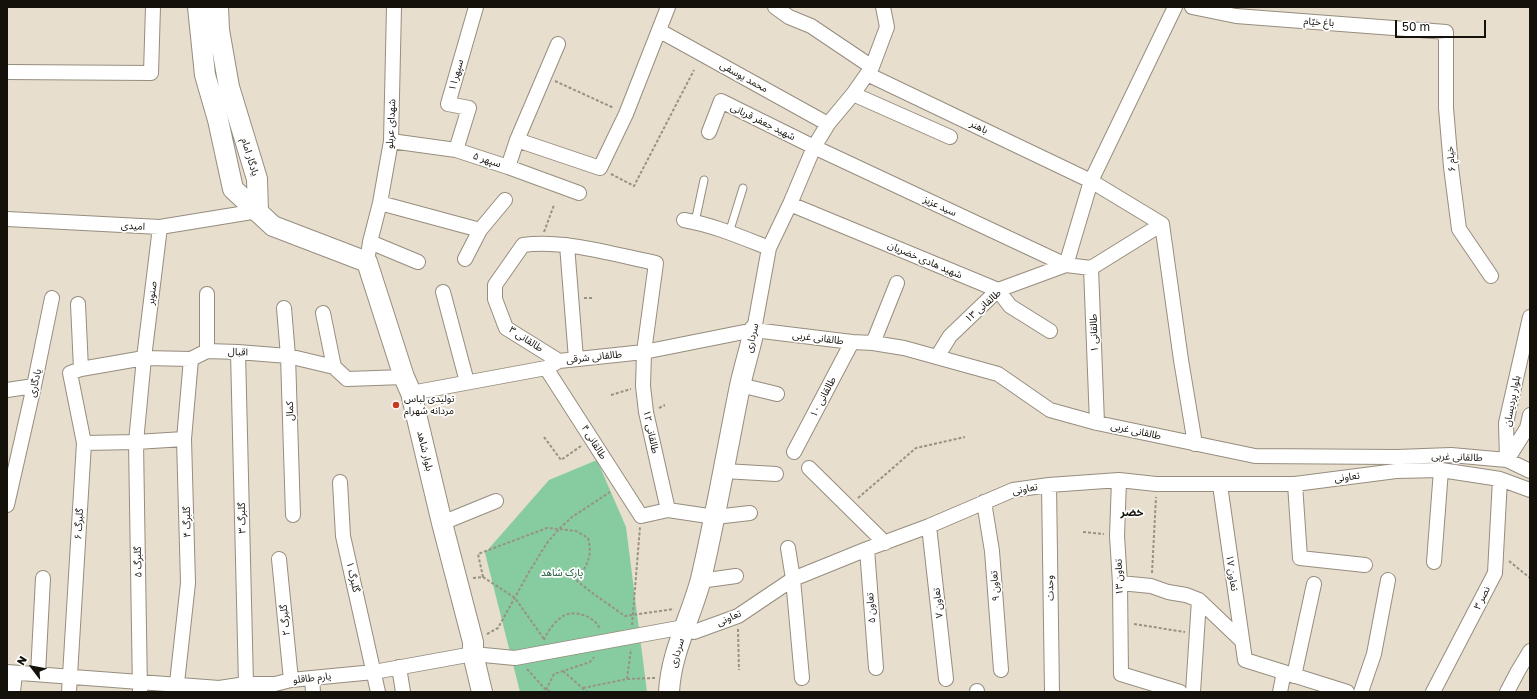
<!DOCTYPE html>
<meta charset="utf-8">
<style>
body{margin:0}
#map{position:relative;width:1537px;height:699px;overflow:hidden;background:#e7decd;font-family:"Golos Text",sans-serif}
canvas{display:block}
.frame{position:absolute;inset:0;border:8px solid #14110b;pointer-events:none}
.north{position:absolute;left:12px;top:647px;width:40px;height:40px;-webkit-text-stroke:3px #fff;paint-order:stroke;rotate:302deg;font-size:11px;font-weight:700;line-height:16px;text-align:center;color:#14110b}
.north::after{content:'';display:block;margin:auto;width:14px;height:18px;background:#14110b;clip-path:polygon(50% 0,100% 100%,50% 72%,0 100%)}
.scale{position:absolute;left:1395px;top:20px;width:91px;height:18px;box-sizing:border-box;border:2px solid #14110b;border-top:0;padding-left:5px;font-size:12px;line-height:14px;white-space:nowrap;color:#14110b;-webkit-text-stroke:3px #fff;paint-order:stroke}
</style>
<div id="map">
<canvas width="1537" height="699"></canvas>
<div class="frame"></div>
<div class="north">N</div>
<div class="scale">50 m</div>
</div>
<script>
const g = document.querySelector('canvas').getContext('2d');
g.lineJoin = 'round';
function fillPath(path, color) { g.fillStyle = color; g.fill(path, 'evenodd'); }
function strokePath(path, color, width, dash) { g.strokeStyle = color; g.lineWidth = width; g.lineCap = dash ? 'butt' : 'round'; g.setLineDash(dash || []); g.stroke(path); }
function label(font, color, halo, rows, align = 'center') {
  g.font = font + ' "Golos Text","Noto Sans Arabic",sans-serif'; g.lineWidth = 3.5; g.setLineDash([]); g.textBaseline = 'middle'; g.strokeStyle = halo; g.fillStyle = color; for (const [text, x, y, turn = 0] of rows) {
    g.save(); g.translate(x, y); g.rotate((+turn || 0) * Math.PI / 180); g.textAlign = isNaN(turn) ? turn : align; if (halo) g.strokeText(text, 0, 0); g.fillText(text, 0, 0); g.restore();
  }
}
const green = new Path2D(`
 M597,460L626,527L647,692H520L485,553L549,480Z`);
const path = new Path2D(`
 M555,81L614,108
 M611,174L634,186L694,70
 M544,232L554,205
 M584,298H594
 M611,395L631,389
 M659,408L665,405
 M544,437L561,460L581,446
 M858,498L916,448L965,437
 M1083,532L1104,534
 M1509,561L1530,578
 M1152,573L1156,497
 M483,577L478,554L547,528L559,529L572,517L610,492
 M473,578L483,577L515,598L544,639
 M1134,624L1185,632
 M632,625L640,527
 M738,629L739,670
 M487,634L498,628L529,572L547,543L559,529L576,531L588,538C593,556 587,565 577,581L595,595L625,616L674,609
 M544,640C547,632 555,621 563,616C574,609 597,617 600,630
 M527,669L546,690L552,692
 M563,671L587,692
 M627,679L631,649
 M583,688L627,679L655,678
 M546,690L554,674L590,662L594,657`);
const service = new Path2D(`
 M695,222L704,180
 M729,233L743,188`);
const minor = new Path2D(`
 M775,7L789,17L811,26L872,67
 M1192,7L1236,16L1446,32V108L1451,167L1459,229L1491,276
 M660,31L828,124
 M7,72L151,73L153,7
 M867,74L1091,181L1162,224L1181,360L1195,444
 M853,94L950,137
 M709,132L721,101L814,147L1066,265L1091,268L1097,423
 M517,140L600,168L626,114L668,7
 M391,141L456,150L508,167L579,193
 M456,150L469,108L448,104L476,7
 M508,167L517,140L558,44
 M380,203L480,230
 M790,204L998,290L1010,306L1050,331
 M7,219L160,227L258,211
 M684,220C713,225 741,237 769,248
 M370,242L418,262
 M567,245L576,359
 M465,259L480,230L505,200
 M367,262L370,242L380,203L391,141L394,7
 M1066,265L1091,181L1175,7
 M1091,268L1162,224
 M443,292L467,382
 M78,304L81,369
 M284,308L288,356L293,515
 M323,313L334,367
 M754,330L769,248L790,204L814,147L828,124L853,94L872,67L887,27L883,7
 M873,343L897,283
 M207,351V294
 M238,352L246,684
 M937,357L950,336L998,290L1066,265
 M559,361L506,328L495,299V285L523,245C564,239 616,255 656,263L644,352L643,386L646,412L668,510
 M546,368L641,516L668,510L715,517L750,513
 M740,385L777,394
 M7,390L34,386
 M411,393L546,368L559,361L644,352L754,330L852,342L873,343L904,348L998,374L1050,410L1097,423L1255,456L1397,457L1451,455L1507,460L1530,471
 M84,443L136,442L184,439
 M794,452L852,342
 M1507,460L1506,423L1530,317
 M1507,460L1527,428L1530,415
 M809,468L885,543
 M724,471L776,474
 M1119,480L1117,536L1120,583L1121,674L1180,692
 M340,482L343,536L378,692
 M1295,484L1300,558L1365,565
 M1049,485L1052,692
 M1220,485L1245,660L1347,692
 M984,502L992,551L1001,670
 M7,505L34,386L52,298
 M442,523L496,501
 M929,526L946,679
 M788,548L793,579L802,678
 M867,549L876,668
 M279,559L291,680
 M1434,562L1441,470
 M700,581L736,576
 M1120,583L1151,586L1168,592L1186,595L1199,600L1242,641
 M399,667L403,692
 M7,672L219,688L246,684H275L291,680L374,672L473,654L515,658L684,627L694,632L738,616L793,579L867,549L929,526L1013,490L1049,485L1119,480L1156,484H1295L1396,471L1441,470L1500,479L1530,490
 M38,674L43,578
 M1294,676L1314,584
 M312,678L313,692
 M13,692L15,673
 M69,692L84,443L70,373L81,369L144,358L191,359L207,351L238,352L288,356L334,367L347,379L404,377
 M140,692L136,442L144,358L160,227
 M176,692L188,583L184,439L191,359
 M977,692V691
 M1193,692L1199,600
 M1280,692L1284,672
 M1361,692L1374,654L1388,580
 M1433,692L1495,573L1500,479
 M1507,692L1518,671L1530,651`);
const secondary = new Path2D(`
 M198,7L205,75L218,120L233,189L273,226L367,262L404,377L411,393L442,523L473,642V654L482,692
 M218,7L219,30L229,87L257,179L258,211
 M669,692C671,652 691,617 701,579C716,515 727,450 740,386C744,367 750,349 754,330`);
const markers = [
 [396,405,4,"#c53a20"]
];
const streetNames = [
 ["باغ خیّام",1319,22,4],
 ["سپهر۱۱",456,75,-74],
 ["محمد یوسفی",744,77,29],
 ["شهید جعفر قربانی",763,122,26],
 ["شهدای عربلو",391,124,-87],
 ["باهنر",979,127,26],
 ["یادگار امام",250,157,73],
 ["خیام ۶",1451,159,-96],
 ["سپهر ۵",487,160,18],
 ["سید عزیز",940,206,25],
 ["امیدی",133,226,3],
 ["شهید هادی خضریان",925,260,23],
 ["صنوبر",152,293,-83],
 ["طالقانی ۱۳",983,306,-41],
 ["طالقانی ۱",1094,333,-92],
 ["سرداری",752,338,-77],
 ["طالقانی غربی",818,338,7],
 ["طالقانی ۳",526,339,33],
 ["اقبال",238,352,2],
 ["طالقانی شرقی",594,357,-6],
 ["یادگاری",35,383,-78],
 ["طالقانی ۱۰",823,397,-62],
 ["بلوار پردیسان",1512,401,-79],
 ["کمال",290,411,-92],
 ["طالقانی غربی",1136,431,12],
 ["طالقانی ۱۲",651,432,78],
 ["طالقانی ۴",594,442,58],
 ["بلوار شاهد",425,451,77],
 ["طالقانی غربی",1457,457,2],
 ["تعاونی",1347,477,-7],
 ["تعاونی",1025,489,-11],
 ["گلبرگ ۳",242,518,-91],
 ["گلبرگ ۴",187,522,-91],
 ["گلبرگ ۶",79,524,-87],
 ["گلبرگ ۵",138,562,-91],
 ["تعاون ۱۷",1232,573,82],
 ["گلبرگ ۱",353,577,77],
 ["تعاون ۱۳",1119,577,-92],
 ["تعاون ۹",995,586,-94],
 ["وحدت",1050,588,-91],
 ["نصر ۳",1482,598,-64],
 ["تعاون ۷",938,603,-96],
 ["تعاون ۵",871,608,-94],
 ["تعاونی",729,618,-24],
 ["گلبرگ ۲",285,620,-96],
 ["سرداری",677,653,-74],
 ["یارم طاقلو",312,678,-6]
];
const poiNames = [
 ["تولیدی لباس",404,399],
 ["مردانه شهرام",404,411]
];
const parkNames = [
 ["پارک شاهد",562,573]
];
const neighbourhoodNames = [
 ["خضر",1132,513]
];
fillPath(green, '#87cca1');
strokePath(service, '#968d7e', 9);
strokePath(minor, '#968d7e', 16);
strokePath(secondary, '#968d7e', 22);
strokePath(path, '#989285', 2, [3, 2]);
strokePath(service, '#fff', 7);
strokePath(minor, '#fff', 14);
strokePath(secondary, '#fff', 20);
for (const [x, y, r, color] of markers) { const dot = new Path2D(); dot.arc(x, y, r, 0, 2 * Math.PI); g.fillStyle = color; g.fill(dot); strokePath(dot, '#fff', 1.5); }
label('10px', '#14110b', '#fff', streetNames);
label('10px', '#14110b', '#fff', poiNames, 'left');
label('10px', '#154f31', '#fff', parkNames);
label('bold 11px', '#14110b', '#fff', neighbourhoodNames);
</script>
